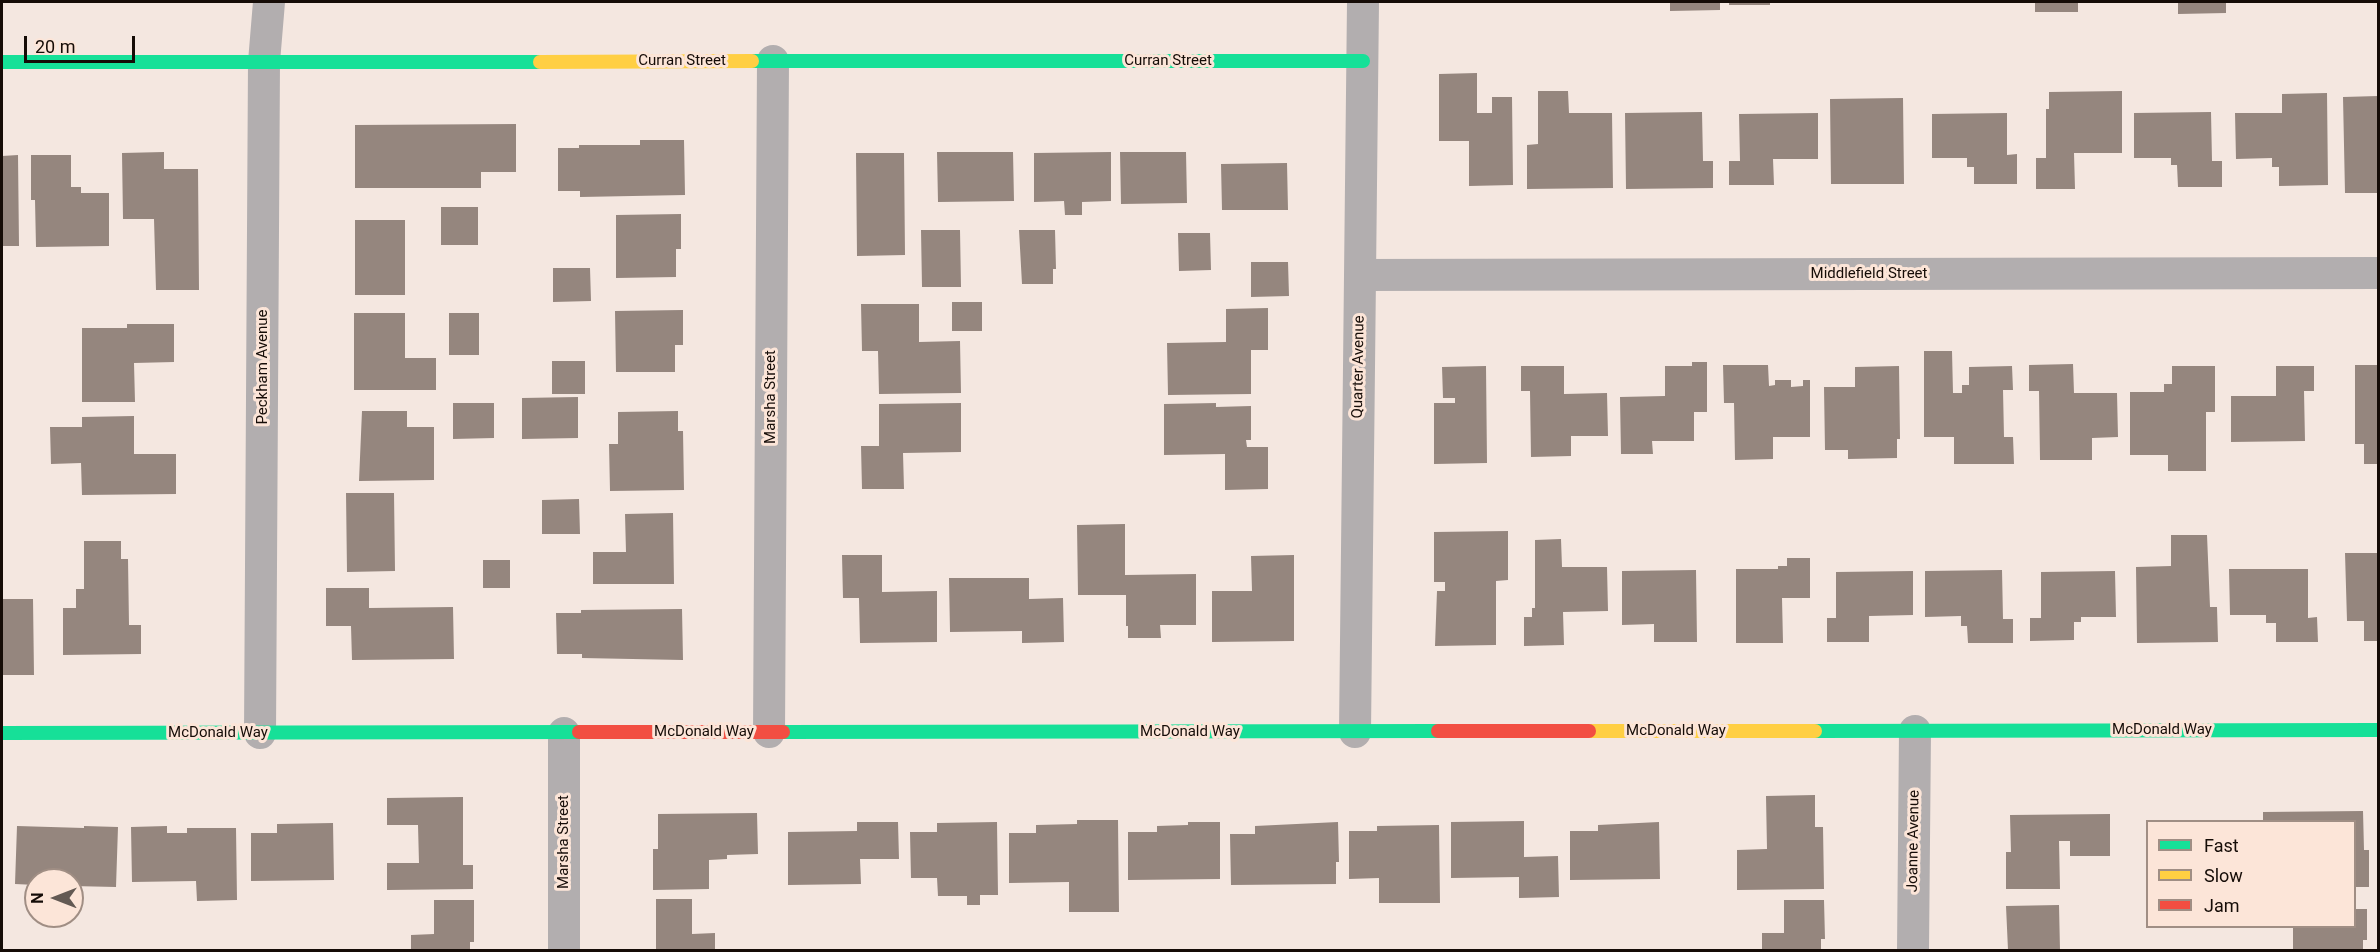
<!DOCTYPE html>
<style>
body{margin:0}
#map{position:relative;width:2380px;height:952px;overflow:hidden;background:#f4e7e0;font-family:Roboto,sans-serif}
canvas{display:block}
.frame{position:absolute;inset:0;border:3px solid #150c07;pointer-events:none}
.legend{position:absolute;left:2146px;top:820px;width:210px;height:108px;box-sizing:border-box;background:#fce5d8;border:2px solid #a08e84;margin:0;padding:8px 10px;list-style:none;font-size:18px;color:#150c07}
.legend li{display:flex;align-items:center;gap:12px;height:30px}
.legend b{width:30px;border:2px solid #a08e84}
.north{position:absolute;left:24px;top:868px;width:60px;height:60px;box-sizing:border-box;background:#fce5d8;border:2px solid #a08e84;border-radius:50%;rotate:270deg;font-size:16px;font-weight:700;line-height:24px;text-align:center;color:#150c07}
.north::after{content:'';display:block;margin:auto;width:21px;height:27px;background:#635953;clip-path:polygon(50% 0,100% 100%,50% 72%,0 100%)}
.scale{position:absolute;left:24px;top:36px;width:111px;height:27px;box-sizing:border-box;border:3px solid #150c07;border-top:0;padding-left:8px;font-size:18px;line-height:21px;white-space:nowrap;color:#150c07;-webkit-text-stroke:4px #fce5d8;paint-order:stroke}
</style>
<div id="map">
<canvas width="2380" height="952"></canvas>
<div class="frame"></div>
<ul class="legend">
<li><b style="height:8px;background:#16e098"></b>Fast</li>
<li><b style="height:8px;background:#ffcf43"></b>Slow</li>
<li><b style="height:8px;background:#f24e42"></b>Jam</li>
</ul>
<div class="north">N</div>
<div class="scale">20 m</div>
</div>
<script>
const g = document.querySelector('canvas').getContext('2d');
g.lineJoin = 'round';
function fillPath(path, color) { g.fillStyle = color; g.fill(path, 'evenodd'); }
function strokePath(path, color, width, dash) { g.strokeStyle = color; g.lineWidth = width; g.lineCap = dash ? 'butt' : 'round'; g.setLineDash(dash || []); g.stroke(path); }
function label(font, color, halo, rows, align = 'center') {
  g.font = font + ' Roboto,sans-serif'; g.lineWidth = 6; g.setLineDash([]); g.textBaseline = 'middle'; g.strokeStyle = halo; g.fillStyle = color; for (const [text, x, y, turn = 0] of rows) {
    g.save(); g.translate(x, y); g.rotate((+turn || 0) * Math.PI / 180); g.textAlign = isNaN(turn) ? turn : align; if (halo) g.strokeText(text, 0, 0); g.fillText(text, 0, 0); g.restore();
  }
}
const building = new Path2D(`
 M1670,2H1720V10L1670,11Z
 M1729,2H1770V5H1729Z
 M2035,2H2078V12H2035Z
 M2178,2H2226V13L2178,14Z
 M1477,73V113H1492V97H1512L1513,185L1469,186V141H1439V74Z
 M1538,91H1568L1569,113H1612L1613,188L1527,189V145L1538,144Z
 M2122,91V153H2074L2075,189H2036V158H2046V109H2049V92Z
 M2327,93L2328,185L2279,186V167H2272V158L2236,159L2235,113H2282V94Z
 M2378,96V193H2345L2343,97Z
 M1903,98L1904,184H1831L1830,99Z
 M1702,112L1703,161H1713V188L1626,189L1625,113Z
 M2211,112L2212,161H2222V187H2178L2177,165H2171V158H2134V113Z
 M1818,113V159H1773L1774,185H1729V161H1740L1739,114Z
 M2007,113V155L2017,154V184H1974V167H1967V158H1932V114Z
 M516,124V172H481V188H355V125Z
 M640,140H684L685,195L580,197V191H558V148H579V145H640Z
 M164,152V169H198L199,290H156L154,219H123L122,153Z
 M937,152H1013L1014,201L938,202Z
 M1111,152V201L1082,202V215H1065L1064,201L1034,202V153Z
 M1120,152H1186L1187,203L1121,204Z
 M856,153H904L905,255L857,256Z
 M18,155L19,246H2V156Z
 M31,155H71V187H81V193H109V246L36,247L35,200H31Z
 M1287,163L1288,210H1222L1221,164Z
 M441,207H478V245H441Z
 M681,214V249H676V277L616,278V215Z
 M355,220H405V295H355Z
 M921,230H960L961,287H922Z
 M1019,230H1055L1056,269H1053V284H1022Z
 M1178,233H1210L1211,270L1179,271Z
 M1251,262H1288L1289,296L1251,297Z
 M553,268H590L591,301L553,302Z
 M952,302H982V331H952Z
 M861,304H919V342L960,341L961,393L879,394L878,351H862Z
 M1268,308V350H1251V394L1168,395L1167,343L1226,342V309Z
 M683,310V345H675V372H616L615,311Z
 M354,313H405V358H436V390H354Z
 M449,313H479V355H449Z
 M127,324H174V362L134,363L135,402H82V328H127Z
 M1924,351H1952L1953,393H1962V385H1969V367L2012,366L2013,390H2003L2004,437H2013L2014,464H1954V437H1924Z
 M552,361H585V394H552Z
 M1692,362H1707V412H1694V441H1652L1653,454H1621L1620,397L1665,396V366H1692Z
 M2073,364L2074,393H2117L2118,437L2092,438V460H2040L2039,391H2029V365Z
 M1723,365H1768L1769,386L1775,385V380H1791V387L1803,386V380H1810V437H1773V459L1735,460L1734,403H1724Z
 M2355,365H2378V464H2364V444H2355Z
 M1486,366L1487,463L1434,464V403H1455V398H1443L1442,367Z
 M1521,366H1564V394L1607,393L1608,436H1571V456L1531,457L1530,391H1521Z
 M1899,366L1900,439H1897V458L1848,459V450H1825L1824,387H1855V367Z
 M2172,366H2215V412H2206V471H2168V455H2130V392H2164V384H2172Z
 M2276,366H2314V391H2304L2305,441L2231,442V396H2276Z
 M578,397V438L522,439V398Z
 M453,403H494V438L453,439Z
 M961,403V452L903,453L904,489H862L861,446H879V404Z
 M1216,403V407L1251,406V440H1246L1247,447H1268V489L1225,490V454L1164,455V404Z
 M362,411H407V427H434V480L359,481Z
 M678,411V431H683L684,490L610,491L609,444H618V412Z
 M134,416V454H176V494L82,495L81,463L51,464L50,427H82V417Z
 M346,493H394L395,571L347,572Z
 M579,499L580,534H542V500Z
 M673,513L674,584H593V552H626L625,514Z
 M1125,524V575L1196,574V625H1160L1161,638H1128V626H1126V595H1078L1077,525Z
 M1508,531V580L1496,581V645L1435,646L1437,591H1445V582H1434V532Z
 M2171,535H2207L2210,607H2217L2218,642L2137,643L2136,567L2171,566Z
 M1561,539L1562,567H1607L1608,611L1563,612L1564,645L1524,646V617H1532V608H1535V540Z
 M84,541H121V559H128L129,625H141V654L63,655V608H76V589H84Z
 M2345,553H2378V641H2364V621H2347Z
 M842,555H882V592L937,591V642L860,643L859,598H843Z
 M1294,555V641L1212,642V591H1252L1251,556Z
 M1787,558H1810V598H1782L1783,643H1736V569H1778V566H1787Z
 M483,560H510V588H483Z
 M2229,569H2308V618L2317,617L2318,642H2276V623H2266V615H2230Z
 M1696,570L1697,642H1654V624L1622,625V571Z
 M2002,570L2003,619H2013V643H1968L1967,626H1961V616L1925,617V571Z
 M1913,571V615L1869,616V642H1827V618H1836V572Z
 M2115,571L2116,617H2081V622H2074V640L2030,641V618H2041V572Z
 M949,578H1029V599L1063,598L1064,642L1022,643V631L950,632Z
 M326,588H369V608L453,607L454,659L352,660L351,626H326Z
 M2,599H33L34,675H2Z
 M682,609L683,660L582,658V654H557L556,613H581V610Z
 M1815,795V827H1823L1824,889L1737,890V850L1767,849L1766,796Z
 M463,797V865H473V889L387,890V863H419L418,825H387V798Z
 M2363,811L2364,850H2369V887H2354V822H2263V812Z
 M757,813L758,854L727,855V859L709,860V889L653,890V849H658V814Z
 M2110,814V856H2070V841H2059L2060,889H2006V852H2011L2010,815Z
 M1077,820H1118L1119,912H1069V882L1009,883V833H1036V825L1077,824Z
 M1524,821V857L1558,856L1559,897L1519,898V877L1451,878V822Z
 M857,822H898L899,859H860L861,884L788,885V832L857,831Z
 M997,822L998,895H980V905H967V896H938L937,878H911L910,832H937V823Z
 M1188,822H1220V879L1128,880V832H1157V826L1188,825Z
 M1338,822L1339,862H1336V884L1231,885L1230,834H1255V826Z
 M1659,822L1660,879L1570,880V831H1598V825Z
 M333,823L334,880L251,881V833H277V824Z
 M1439,825L1440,903H1379V878L1349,879V831H1377V826Z
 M17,826L84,828V826L118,827L116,887L72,886V880H36V885L15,884Z
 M167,826V833H187V828H236L237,900L197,901L196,881L132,882L131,827Z
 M656,899H692V934L715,933V950H656Z
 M434,900H474V942H470V950H411V935L434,934Z
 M1784,900H1824L1825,939H1821V950H1762V933H1784Z
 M2059,905L2060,950H2008L2006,906Z
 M2354,909H2367V940H2363V950H2293V926H2354Z`);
const street = new Path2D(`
 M1360,275L2378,273
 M769,732L773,61
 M1355,732L1363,2
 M260,733L264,62L269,2
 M564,733V950
 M1913,950L1915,731`);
const fast = new Path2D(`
 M752,61H1363
 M2,62H540
 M1815,731L2378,730
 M783,732L1438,731
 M2,733L579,732`);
const slow = new Path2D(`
 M540,62L752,61
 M1589,731H1815`);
const jam = new Path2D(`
 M1438,731H1589
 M579,732H783`);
const streetNames = [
 ["Curran Street",682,61],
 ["Curran Street",1168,61],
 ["Middlefield Street",1869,274],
 ["Peckham Avenue",263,367,-90],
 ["Quarter Avenue",1359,367,-89],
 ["Marsha Street",771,397,-90],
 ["McDonald Way",2162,730],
 ["McDonald Way",1676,731],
 ["McDonald Way",704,732],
 ["McDonald Way",1190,732],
 ["McDonald Way",218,733],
 ["Joanne Avenue",1914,841,-89],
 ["Marsha Street",564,842,-90]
];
fillPath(building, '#95867e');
strokePath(street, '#b2aeaf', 32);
strokePath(fast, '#16e098', 14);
strokePath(slow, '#ffcf43', 14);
strokePath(jam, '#f24e42', 14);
label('15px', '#150c07', '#fce5d8', streetNames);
</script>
